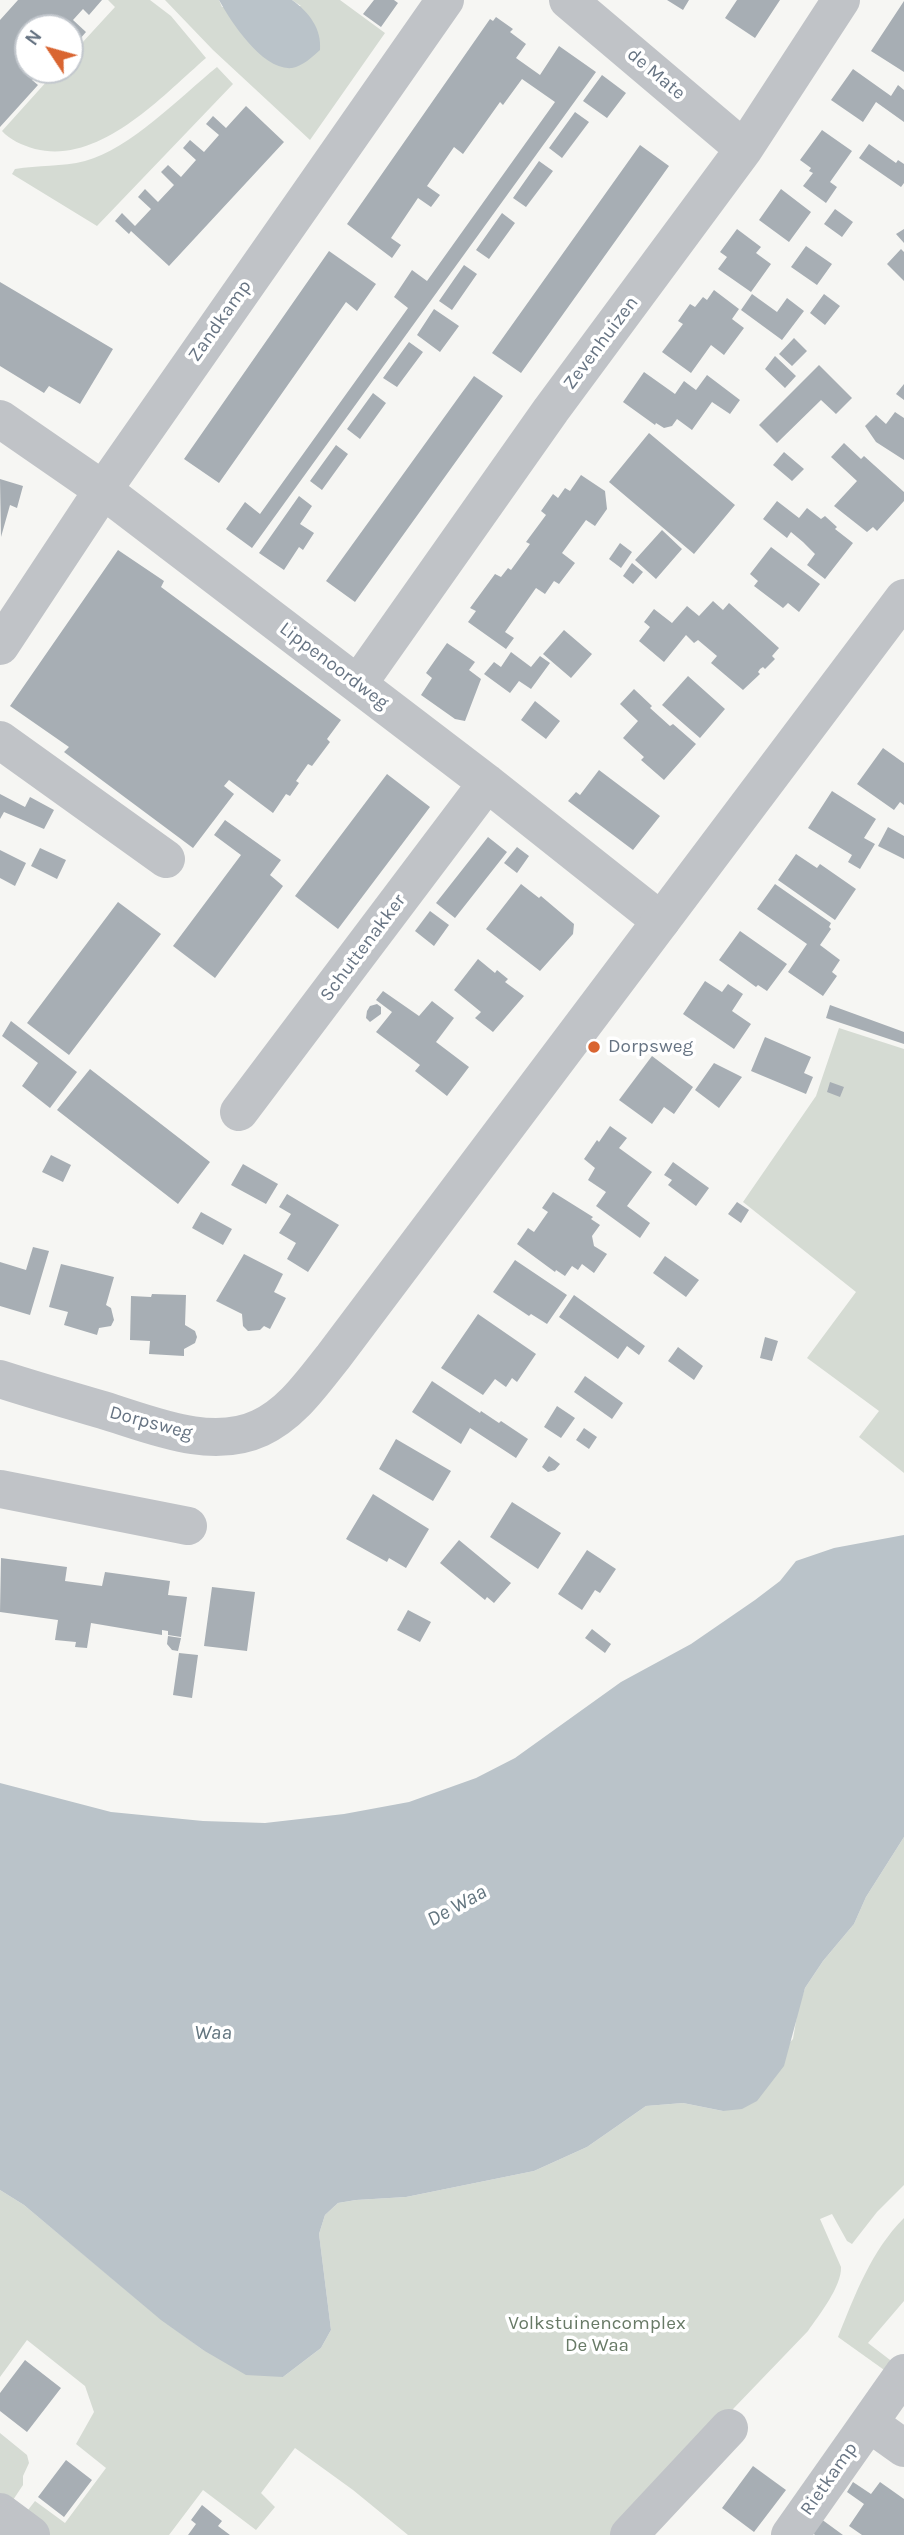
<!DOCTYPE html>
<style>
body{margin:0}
#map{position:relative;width:904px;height:2535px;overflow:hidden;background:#f6f6f3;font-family:Karla,sans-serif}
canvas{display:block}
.north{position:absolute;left:14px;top:14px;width:70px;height:70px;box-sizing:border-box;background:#fff;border:2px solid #c2c7cd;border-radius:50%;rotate:306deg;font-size:19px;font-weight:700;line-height:28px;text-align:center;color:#677483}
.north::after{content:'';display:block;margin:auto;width:24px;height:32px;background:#d96531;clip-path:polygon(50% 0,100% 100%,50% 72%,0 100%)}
</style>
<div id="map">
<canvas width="904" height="2535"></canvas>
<div class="north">N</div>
</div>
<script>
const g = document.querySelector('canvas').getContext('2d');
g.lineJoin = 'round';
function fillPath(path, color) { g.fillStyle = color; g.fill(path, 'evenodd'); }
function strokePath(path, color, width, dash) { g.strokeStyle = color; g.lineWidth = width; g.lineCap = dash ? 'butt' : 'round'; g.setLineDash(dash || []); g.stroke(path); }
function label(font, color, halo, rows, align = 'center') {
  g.font = font + ' Karla,sans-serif'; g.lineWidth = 7; g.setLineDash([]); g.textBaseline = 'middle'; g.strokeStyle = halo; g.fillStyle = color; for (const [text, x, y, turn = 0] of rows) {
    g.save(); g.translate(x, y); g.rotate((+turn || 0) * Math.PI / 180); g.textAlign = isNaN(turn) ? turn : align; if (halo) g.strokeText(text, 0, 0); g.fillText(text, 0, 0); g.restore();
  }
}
const green = new Path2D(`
 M108,0H150L171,16L206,58C161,97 100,165 35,149C22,145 10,140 2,131L57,70H70V56L115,7Z
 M165,0H219L222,7L301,6L292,0H340L385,33L310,140L213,50Z
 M217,67L233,84L97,226L12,174L15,169C38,165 62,167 85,161C130,149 180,97 217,67Z
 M839,1028L904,1049V1473L859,1437L879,1411L807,1358L856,1292L743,1202L816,1096Z
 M904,1837V2185L877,2212L852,2244L847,2241L832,2214L820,2219L841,2267C842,2286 819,2315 808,2331L612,2535H408L353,2490L295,2448L261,2493L275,2507L256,2530L203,2490L169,2535H43L21,2519L35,2501L65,2523L106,2468L76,2444L94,2412L85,2386L27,2340L0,2377V2190L24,2205L161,2319L203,2350L283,2377L321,2348L331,2330L319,2234L325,2215L338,2203L356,2200L406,2197L534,2171L587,2147L646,2106L683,2103L723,2111L793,2039L798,2009L805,1988L823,1961L854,1924L866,1897Z
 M904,2218V2301L868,2343L894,2363L887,2372L838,2337C855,2295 871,2251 904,2218Z
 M0,2433L27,2455L29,2463L23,2476V2485L11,2503L0,2499Z`);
const water = new Path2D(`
 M219,0H292C309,12 322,29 320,50C312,57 303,66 292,68C263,71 231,22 219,0Z
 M904,1535V1837L866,1897L854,1924L823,1961L805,1988L784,2066L757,2101L742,2109L723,2111L683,2103L646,2106L587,2147L534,2171L406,2197L356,2200L338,2203L325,2215L319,2234L331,2330L321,2348L283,2377L246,2375L203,2350L161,2320L24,2205L0,2190V1783L111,1812L203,1821L265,1823L344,1814L409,1802L476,1778L515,1758L621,1682L691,1644L755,1600L780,1581L796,1561L834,1548Z`);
const building = new Path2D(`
 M18,0H102L89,15L83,9L73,20L86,32L72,48L70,28H28V70H41L32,80L38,85L0,127V20Z
 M374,0H394L398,3L381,27L363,14Z
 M667,0H689L683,10Z
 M737,0H780L755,38L725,18Z
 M904,1V72L871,51Z
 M496,17L513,29L510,32L526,44L516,58L540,75L559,46L596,72L252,548L226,529L245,502L260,514L408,308L394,297L412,270L427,281L555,102L522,79L503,105L500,102L463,154L454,147L427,186L440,195L431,207L418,198L391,238L401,245L392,258L347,224L490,19L493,21Z
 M853,69L891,96L898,85L904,90V122L876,102L863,122L831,100Z
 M602,75L626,93L607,118L583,101Z
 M246,106L284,142L169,266L131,231L129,234L115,221L122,213L135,226L151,209L138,197L145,189L158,202L174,185L161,172L168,165L181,177L196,160L183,148L190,140L204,152L219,135L206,124L213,116L226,128Z
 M575,112L589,122L562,158L549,148Z
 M822,130L852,151L830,182L837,187L826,203L803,186L813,173L809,171L811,168L800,160Z
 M869,144L896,163L898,160L904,164V183L901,187L859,158Z
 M640,145L669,166L521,373L492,353Z
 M539,161L553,171L526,207L513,198Z
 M781,189L811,212L789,242L759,220Z
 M835,209L853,222L842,237L824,224Z
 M502,213L515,223L489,259L476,250Z
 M737,229L761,247L756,253L771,264L751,292L718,269L727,257L720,252Z
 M904,229V243L896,234Z
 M806,246L832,264L817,285L791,267Z
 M901,249L904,252V281L887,264Z
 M329,251L376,284L357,311L346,302L219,483L184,459Z
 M464,265L477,274L452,310L439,301Z
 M0,282L113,349L80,404L49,386L44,393L0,366Z
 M714,290L739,309L732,319L744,328L724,355L711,345L691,373L662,352L683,324L678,321L690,304L695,307L703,297L707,300Z
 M752,294L777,312L787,298L804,311L782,340L741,310Z
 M824,294L840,306L825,325L810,313Z
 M434,309L459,326L440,352L417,335Z
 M794,338L807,351L792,366L779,354Z
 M409,342L423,352L397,387L383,378Z
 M775,356L796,376L785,388L765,369Z
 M819,365L852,398L836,414L821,400L777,443L759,425Z
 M644,372L675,394L684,381L696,390L707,375L740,400L730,414L712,402L692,430L677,419L672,426L664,428L656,423L655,425L623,402Z
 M474,376L503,396L355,602L326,581Z
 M904,384V400L896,394Z
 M373,393L386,403L360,439L347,429Z
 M895,412L904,418V460L876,442L865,426L876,415L886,424Z
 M649,433L735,505L694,554L609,482Z
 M844,443L861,459L864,456L904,492V501L877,531L873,527L867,532L834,506L857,481L831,457Z
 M336,445L348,454L322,490L310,481Z
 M784,452L804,469L792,481L773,465Z
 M581,475L605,491L607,509L595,526L586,520L562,553L575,563L559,584L554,581L545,594L536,588L505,632L514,638L506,649L468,622L476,611L470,608L495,574L501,577L508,568L511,570L530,544L526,542L546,515L541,511L553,494L558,498L565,488L570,491Z
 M0,479L23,486L17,508L10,505L1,537Z
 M299,496L312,506L300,524L314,533L303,550L299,547L284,570L259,553Z
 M777,501L799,518L807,508L821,519L825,516L837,527L835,529L853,543L825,579L807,565L815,554L803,542L791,532L787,538L763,519Z
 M662,530L682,549L656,579L635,560Z
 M620,543L632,552L621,568L609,559Z
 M771,547L820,584L799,612L788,603L783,608L754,586L758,581L750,574Z
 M118,550L164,581L161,587L341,720L327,739L330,742L312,766L308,764L296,781L299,783L290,796L286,794L273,813L229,780L224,786L234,794L193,848L64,752L69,747L10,706Z
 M632,563L643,572L633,584L623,576Z
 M713,601L723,610L729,603L779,648L772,656L775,659L765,669L763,667L760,669L758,672L760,674L743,690L711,663L717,656L698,640L694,643L686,635L664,662L639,641L650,627L644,622L654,609L672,623L687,606L699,616Z
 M564,630L592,654L571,678L543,654Z
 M447,643L475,662L469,670L481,679L465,721L455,719L421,695L432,678L426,673Z
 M511,652L531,667L540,656L550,663L531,689L519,681L510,693L484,674L494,662L501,667Z
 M688,676L725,709L700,738L662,705Z
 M634,689L652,706L650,708L670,726L673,724L696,744L664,780L641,760L644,757L623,738L638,721L620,704Z
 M535,701L560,721L546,739L521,720Z
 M883,748L904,763V805L900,802L894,810L857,784Z
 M599,770L660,816L633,850L568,801L576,792L580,795Z
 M387,774L430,807L338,929L295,896Z
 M832,791L876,819L864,838L875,844L860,869L848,862L852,855L808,828Z
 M0,794L25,807L30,797L54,810L44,829L4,812L0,819Z
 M225,820L281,860L270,875L283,886L215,978L173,946L241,855L214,835Z
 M888,827L904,836V859L878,846Z
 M488,837L507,852L455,918L436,903Z
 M517,847L529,856L517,873L504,863Z
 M40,848L66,860L57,879L31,866Z
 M0,850L26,863L15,886L0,878Z
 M796,854L817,868L820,864L856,889L835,920L778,880Z
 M521,884L539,898L541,896L574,924L573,934L540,971L486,929Z
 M775,884L831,923L829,927L831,929L820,945L840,960L832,972L837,976L823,996L788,972L807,944L757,909Z
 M118,902L161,934L69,1055L27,1023Z
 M430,911L449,925L434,946L415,931Z
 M740,931L787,964L767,991L758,985L756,987L719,960Z
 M478,959L495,973L497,970L508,979L505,982L524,996L493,1032L475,1018L481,1012L454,990Z
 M705,981L722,992L728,984L743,994L732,1011L751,1024L734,1049L683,1014Z
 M383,991L419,1016L432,1001L454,1018L436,1042L469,1067L447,1096L415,1071L420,1065L376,1032L392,1012L376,1000Z
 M377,1004L381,1007V1014L370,1022L366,1018L367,1011L370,1006Z
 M830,1005L904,1032V1044L826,1018Z
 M11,1021L77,1072L50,1108L22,1086L38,1063L2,1036Z
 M765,1037L811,1057L804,1073L813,1077L806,1094L751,1071Z
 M652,1056L693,1087L674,1114L664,1107L652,1124L619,1100Z
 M714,1063L742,1077L719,1108L695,1090Z
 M90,1069L210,1162L178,1204L57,1110Z
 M830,1082L844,1087L840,1097L827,1092Z
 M610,1126L627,1138L619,1148L652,1172L627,1206L650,1223L640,1238L596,1206L606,1192L588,1180L595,1168L584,1159L597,1140L599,1142Z
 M51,1155L71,1165L63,1182L42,1172Z
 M673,1162L709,1188L696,1206L668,1185L672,1180L664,1175Z
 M243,1164L278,1184L266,1204L231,1185Z
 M553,1192L593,1217L591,1219L600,1225L592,1236L594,1246L607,1254L594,1273L582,1264L578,1270L572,1266L565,1276L556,1270L555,1272L517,1244L528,1228L534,1232L548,1212L542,1208Z
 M287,1194L339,1225L308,1272L287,1259L296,1243L279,1233L291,1214L279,1207Z
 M737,1202L749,1210L741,1223L728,1214Z
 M201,1212L232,1229L223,1245L192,1228Z
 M33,1247L49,1251L30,1315L0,1306V1262L26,1270Z
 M244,1254L283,1274L274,1292L286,1298L270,1329L264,1326L260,1330L248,1331L243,1326L242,1314L216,1301Z
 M665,1256L699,1280L686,1297L653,1273Z
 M515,1260L567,1295L547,1324L531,1314L529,1316L493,1292Z
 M61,1264L114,1277L106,1305L111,1308L114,1320L111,1326L99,1328L97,1335L64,1325L68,1312L49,1307Z
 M152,1294L186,1295L185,1325L195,1331L197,1337L195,1343L184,1349V1356L149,1354L150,1341L130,1340L131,1296L151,1297Z
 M574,1295L645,1346L639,1355L627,1346L618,1359L559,1317Z
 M478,1314L536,1354L517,1382L512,1378L506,1387L495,1379L483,1395L441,1368Z
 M765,1337L778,1341L772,1361L760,1358Z
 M678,1347L703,1366L694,1380L668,1361Z
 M585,1376L623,1403L612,1419L574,1392Z
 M432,1381L480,1413L481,1411L499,1423L501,1421L528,1439L516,1458L470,1428L461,1444L412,1412Z
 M557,1406L575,1418L561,1438L544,1427Z
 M584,1428L597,1437L589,1449L576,1440Z
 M396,1439L451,1471L433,1501L379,1469Z
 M549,1456L560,1464L555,1470L548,1472L542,1467Z
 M373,1494L429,1529L406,1568L389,1558L387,1562L346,1539Z
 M512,1502L561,1533L538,1569L490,1537Z
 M459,1540L511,1583L494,1603L487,1597L485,1600L440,1563Z
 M587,1550L616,1569L600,1593L595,1590L582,1610L558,1594Z
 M1,1558L67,1567L65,1581L102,1586L105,1572L170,1581L168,1595L187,1597L181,1637L168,1635V1631L162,1630V1635L91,1623L87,1648L75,1647L76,1642L55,1640L58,1620L0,1612Z
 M212,1587L255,1592L247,1651L204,1646Z
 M408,1610L431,1622L420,1642L397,1630Z
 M592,1629L611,1644L605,1653L585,1638Z
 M168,1636L181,1638L178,1651L172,1650L167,1644Z
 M179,1653L198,1655L192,1698L173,1695Z
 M25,2360L61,2388L27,2432L0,2411V2393Z
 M66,2460L92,2480L64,2517L38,2497Z
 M753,2466L786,2490L754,2532L722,2508Z
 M853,2482L871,2494L880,2482L904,2499V2535H862L849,2526L864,2504L847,2492Z
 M202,2505L222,2521L218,2526L230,2535H188L196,2524L191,2520Z
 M817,2516L843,2535H815L808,2529Z`);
const minor = new Path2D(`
 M568,0L744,149
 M0,419L103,490L487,783L661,921
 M0,646L103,490L445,0
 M358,684L551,410L744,149L841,0
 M0,740L166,859
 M239,1112L487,783
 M0,1489L188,1526
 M869,2423L904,2448
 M0,2512L31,2535
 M629,2535L729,2428
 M790,2535L904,2373`);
const tertiary = new Path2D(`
 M0,1379C34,1390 69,1400 103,1410C152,1425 211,1451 260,1428C292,1413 312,1383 333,1357L904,598`);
const markers = [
 [594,1047,7,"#d96531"]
];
const streetNames = [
 ["de Mate",656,74,40],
 ["Zandkamp",220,321,-55],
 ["Zevenhuizen",601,343,-53],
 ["Lippenoordweg",334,666,37],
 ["Schuttenakker",363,948,-53],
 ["Dorpsweg",151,1423,15],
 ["Rietkamp",829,2479,-55]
];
const poiNames = [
 ["Dorpsweg",608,1047]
];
const parkNames = [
 ["Volkstuinencomplex",597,2324],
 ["De Waa",597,2346]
];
const waterNames = [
 ["De Waa",457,1906,-29],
 ["Waa",213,2033]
];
fillPath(green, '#d5dbd3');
fillPath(water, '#bac3c9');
fillPath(building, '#a7aeb4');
strokePath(minor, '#c0c3c7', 38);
strokePath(tertiary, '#c0c3c7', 38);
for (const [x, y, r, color] of markers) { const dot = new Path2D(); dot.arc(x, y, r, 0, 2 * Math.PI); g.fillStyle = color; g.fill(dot); strokePath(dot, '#fff', 2.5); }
label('19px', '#677483', '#fff', streetNames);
label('19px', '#677483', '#fff', poiNames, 'left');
label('19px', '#687a66', '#fff', parkNames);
label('italic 21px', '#63757f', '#fff', waterNames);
</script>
